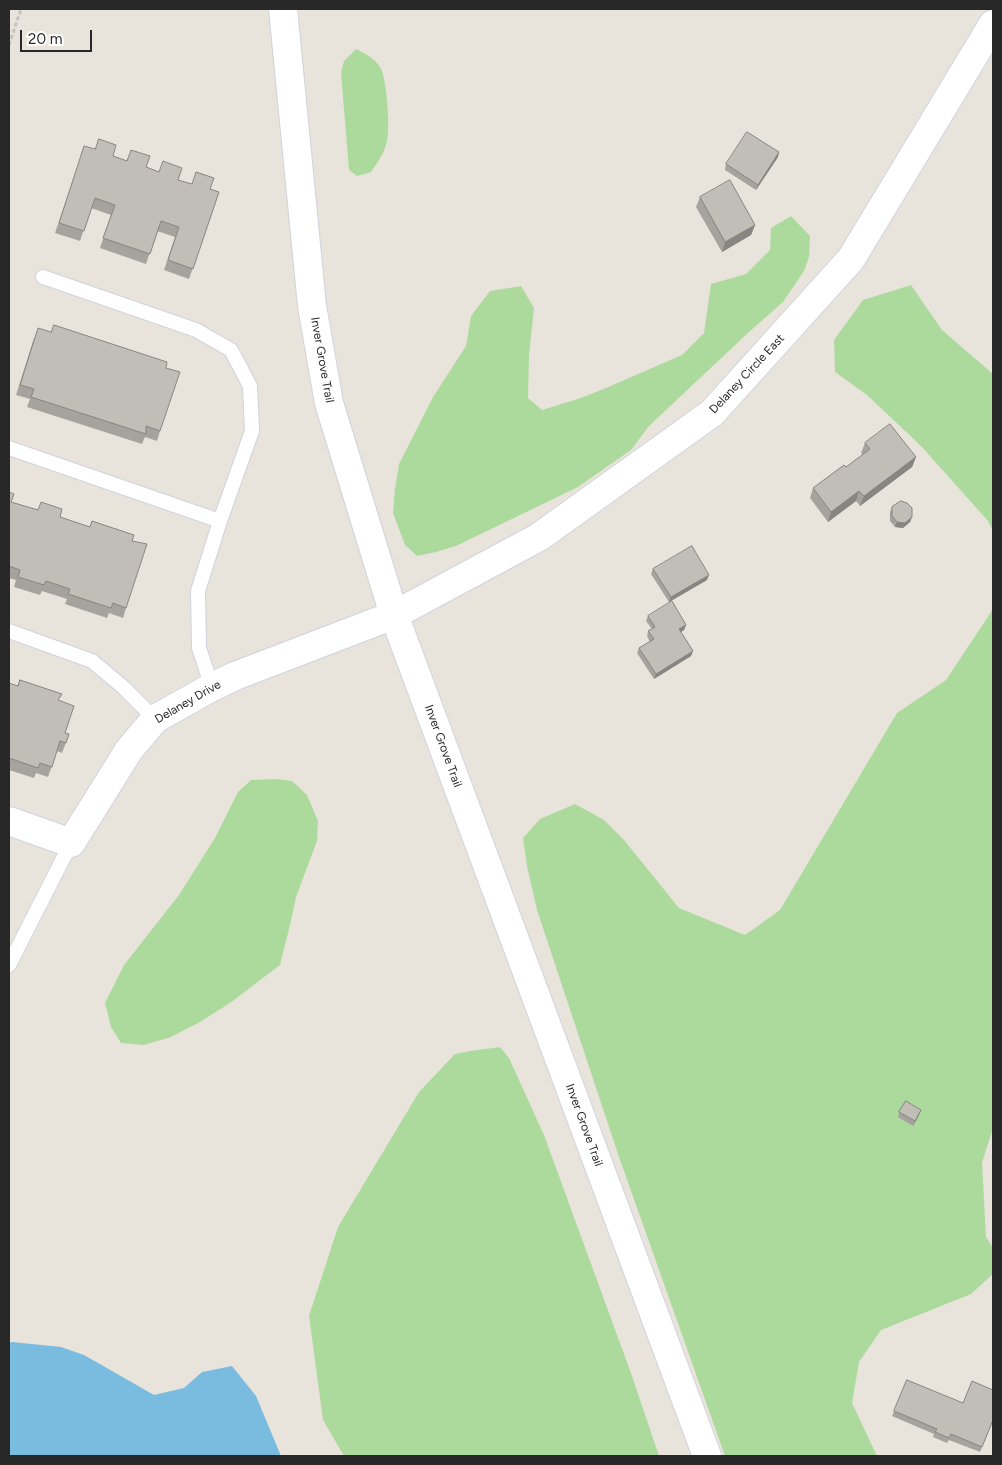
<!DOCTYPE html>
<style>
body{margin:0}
#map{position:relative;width:1002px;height:1465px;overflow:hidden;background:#e9e4db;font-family:Figtree,sans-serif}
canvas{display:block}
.frame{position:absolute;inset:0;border:10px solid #282828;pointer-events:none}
.scale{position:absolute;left:20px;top:30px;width:72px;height:22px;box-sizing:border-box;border:2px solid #282828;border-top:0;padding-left:6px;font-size:15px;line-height:18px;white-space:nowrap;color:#282828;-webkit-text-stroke:4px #fff;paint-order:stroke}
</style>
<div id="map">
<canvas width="1002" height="1465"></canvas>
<div class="frame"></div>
<div class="scale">20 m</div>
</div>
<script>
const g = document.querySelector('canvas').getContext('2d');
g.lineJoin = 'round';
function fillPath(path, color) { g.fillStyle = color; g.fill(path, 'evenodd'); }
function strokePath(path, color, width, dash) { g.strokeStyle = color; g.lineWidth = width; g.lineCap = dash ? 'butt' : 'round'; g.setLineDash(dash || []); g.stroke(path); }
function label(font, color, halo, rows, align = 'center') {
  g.font = font + ' Figtree,sans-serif'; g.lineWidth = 4; g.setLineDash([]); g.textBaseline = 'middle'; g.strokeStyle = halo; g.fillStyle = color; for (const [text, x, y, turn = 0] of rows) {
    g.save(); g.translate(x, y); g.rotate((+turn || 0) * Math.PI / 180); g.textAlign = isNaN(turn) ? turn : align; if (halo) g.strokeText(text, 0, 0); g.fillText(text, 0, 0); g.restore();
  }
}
const green = new Path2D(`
 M356,49C366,54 378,60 382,71C387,85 391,132 386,145C383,155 377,163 371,172L357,176L349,170L341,73L344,61Z
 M791,216L810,236L809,257L804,271L783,302L749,332L649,426L631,450L578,487L456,546L436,552L417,556L405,545L393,513L395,489L399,464L433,397L466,346L471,316L490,291L521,286L534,308L529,355L528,398L542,410L581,398L606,388L682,355L704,333L711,284L746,274L770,250L771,228Z
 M911,285L942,330L993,374V531L988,521L921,446L867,395L835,372L834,340L863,300Z
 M993,609V1128L982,1163L986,1237L993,1248V1274L971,1294L881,1330L859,1362L852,1403L877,1456H725L619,1157L537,910L527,866L523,838L540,819L575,804L604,820L624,840L679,908L745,935L780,910L897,713L946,680Z
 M276,779L292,781L307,795L318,821L317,841L296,897L290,925L280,965L230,1003L200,1022L171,1037L144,1045L121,1043L111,1027L105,1003L124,965L179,895L215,838L238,792L251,780Z
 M500,1047L509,1058L544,1135L632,1376L659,1456H344L323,1420L309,1316L338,1227L419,1092L455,1054L470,1051Z`);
const water = new Path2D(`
 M12,1342L61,1347L84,1355L154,1395L184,1388L202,1372L232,1366L256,1396L281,1456H9V1343Z`);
const path = new Path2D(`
 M9,45L21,9`);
const lane = new Path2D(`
 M43,277L196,330L231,350L250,386L252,431L220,521L198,591L199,648L212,687
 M9,448L220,521
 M9,631L92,661L123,687L155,719
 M9,965L71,843`);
const street = new Path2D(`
 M9,821L71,843L129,750L155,719L212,687L235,676L394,615L539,537L712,413L851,259L993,24`);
const secondary = new Path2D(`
 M283,9L312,306L329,403L394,615L707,1456`);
const wall = new Path2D(`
 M779,152L778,157L756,190L725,170L726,164Z
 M81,156H113L146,167L178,180L219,192L189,279L164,270L175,237L157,231L146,264L100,248L111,215L91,208L80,241L55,233Z
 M700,197L755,225L751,235L722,252L696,207Z
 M51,332L166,368L160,431L157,441L145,437L142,444L27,407L30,399L16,395L34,338Z
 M865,443L916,457L912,467L860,506L856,501L828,522L810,498L813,488L846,467L863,455L861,453Z
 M9,492L11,502L38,510L60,517L132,541L126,608L123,618L109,613L107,618L65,604L67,599L42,591L40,595L14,587L16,580L9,578Z
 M892,507L912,517L910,522L903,528L895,527L890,521V512Z
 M653,569L707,580L669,602L651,574Z
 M648,616L686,625L684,630L681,632L693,651L691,656L654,679L637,653L639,648L650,642L647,636L648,631L652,629L646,621Z
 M20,680L60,701L65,733L69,734L62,753L57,751L48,777L36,773L34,778L9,770V683L17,686Z
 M921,1110L919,1115L913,1126L898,1117L899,1112Z
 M907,1380L993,1421L980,1452L949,1440L947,1443L933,1437L934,1434L892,1416Z`);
const shadedWall = new Path2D(`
 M779,152L778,157L756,190L758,185Z
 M755,225L751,235L722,252L725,242Z
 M916,457L912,467L860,506L864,496Z
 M859,491L856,501L828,522L831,512Z
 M912,517L910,522L903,528L895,527L897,522Z
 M709,575L707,580L669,602L671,597Z
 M686,625L684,630L678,634L679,629Z
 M693,651L691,656L654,679L656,674Z
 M921,1110L919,1115L913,1126L915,1121Z`);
const building = new Path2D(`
 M747,132L779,152L758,185L726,164Z
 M99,139L116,145L113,156L127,161L131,150L150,156L146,167L159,172L163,161L182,168L178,180L192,184L196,172L214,178L210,189L219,192L193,269L168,260L179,227L161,221L150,254L103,238L115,205L95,198L84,231L59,223L84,146L95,149Z
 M730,180L755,225L725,242L700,197Z
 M54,325L167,362L166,368L180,372L160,431L146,426V434L31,397L34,389L20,385L38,328L51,332Z
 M890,424L916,457L864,496L859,491L831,512L813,488L844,465L846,467L870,449L865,443Z
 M9,492L14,494L11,502L38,510L41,502L62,509L60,517L90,527L92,521L134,535L132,541L147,544L126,608L113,603L111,608L68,594L70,589L46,581L44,585L18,577L20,570L9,566Z
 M901,501L907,503L912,508V517L905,523L897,522L892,516V507Z
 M692,546L709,575L671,597L653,569Z
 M672,601L686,625L679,629L693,651L656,674L639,648L654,639L648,631L655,627L648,616Z
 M20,680L62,694L58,700L74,706L65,733L69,734L66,743L60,741L52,767L40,763L38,768L9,758V683L18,686Z
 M906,1101L921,1110L915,1121L899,1112Z
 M907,1380L963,1403L972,1381L993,1390V1420L982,1447L951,1434L949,1438L935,1432L937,1429L894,1411Z`);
const streetNames = [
 ["Inver Grove Trail",322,360,80],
 ["Delaney Circle East",747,374,-47],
 ["Delaney Drive",188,702,-30],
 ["Inver Grove Trail",443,746,70],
 ["Inver Grove Trail",584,1125,70]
];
fillPath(green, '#acda9d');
fillPath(water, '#79bce0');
strokePath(lane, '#d0d2df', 16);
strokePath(street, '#d0d2df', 30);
strokePath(secondary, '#d0d2df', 30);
strokePath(path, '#c3c3c3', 3, [4, 2.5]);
strokePath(lane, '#fff', 14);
strokePath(street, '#fff', 28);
strokePath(secondary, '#fff', 28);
fillPath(wall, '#a6a39e');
fillPath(shadedWall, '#878581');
fillPath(building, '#c1beb8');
strokePath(building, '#878581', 1);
label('12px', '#282828', '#fff', streetNames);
</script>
